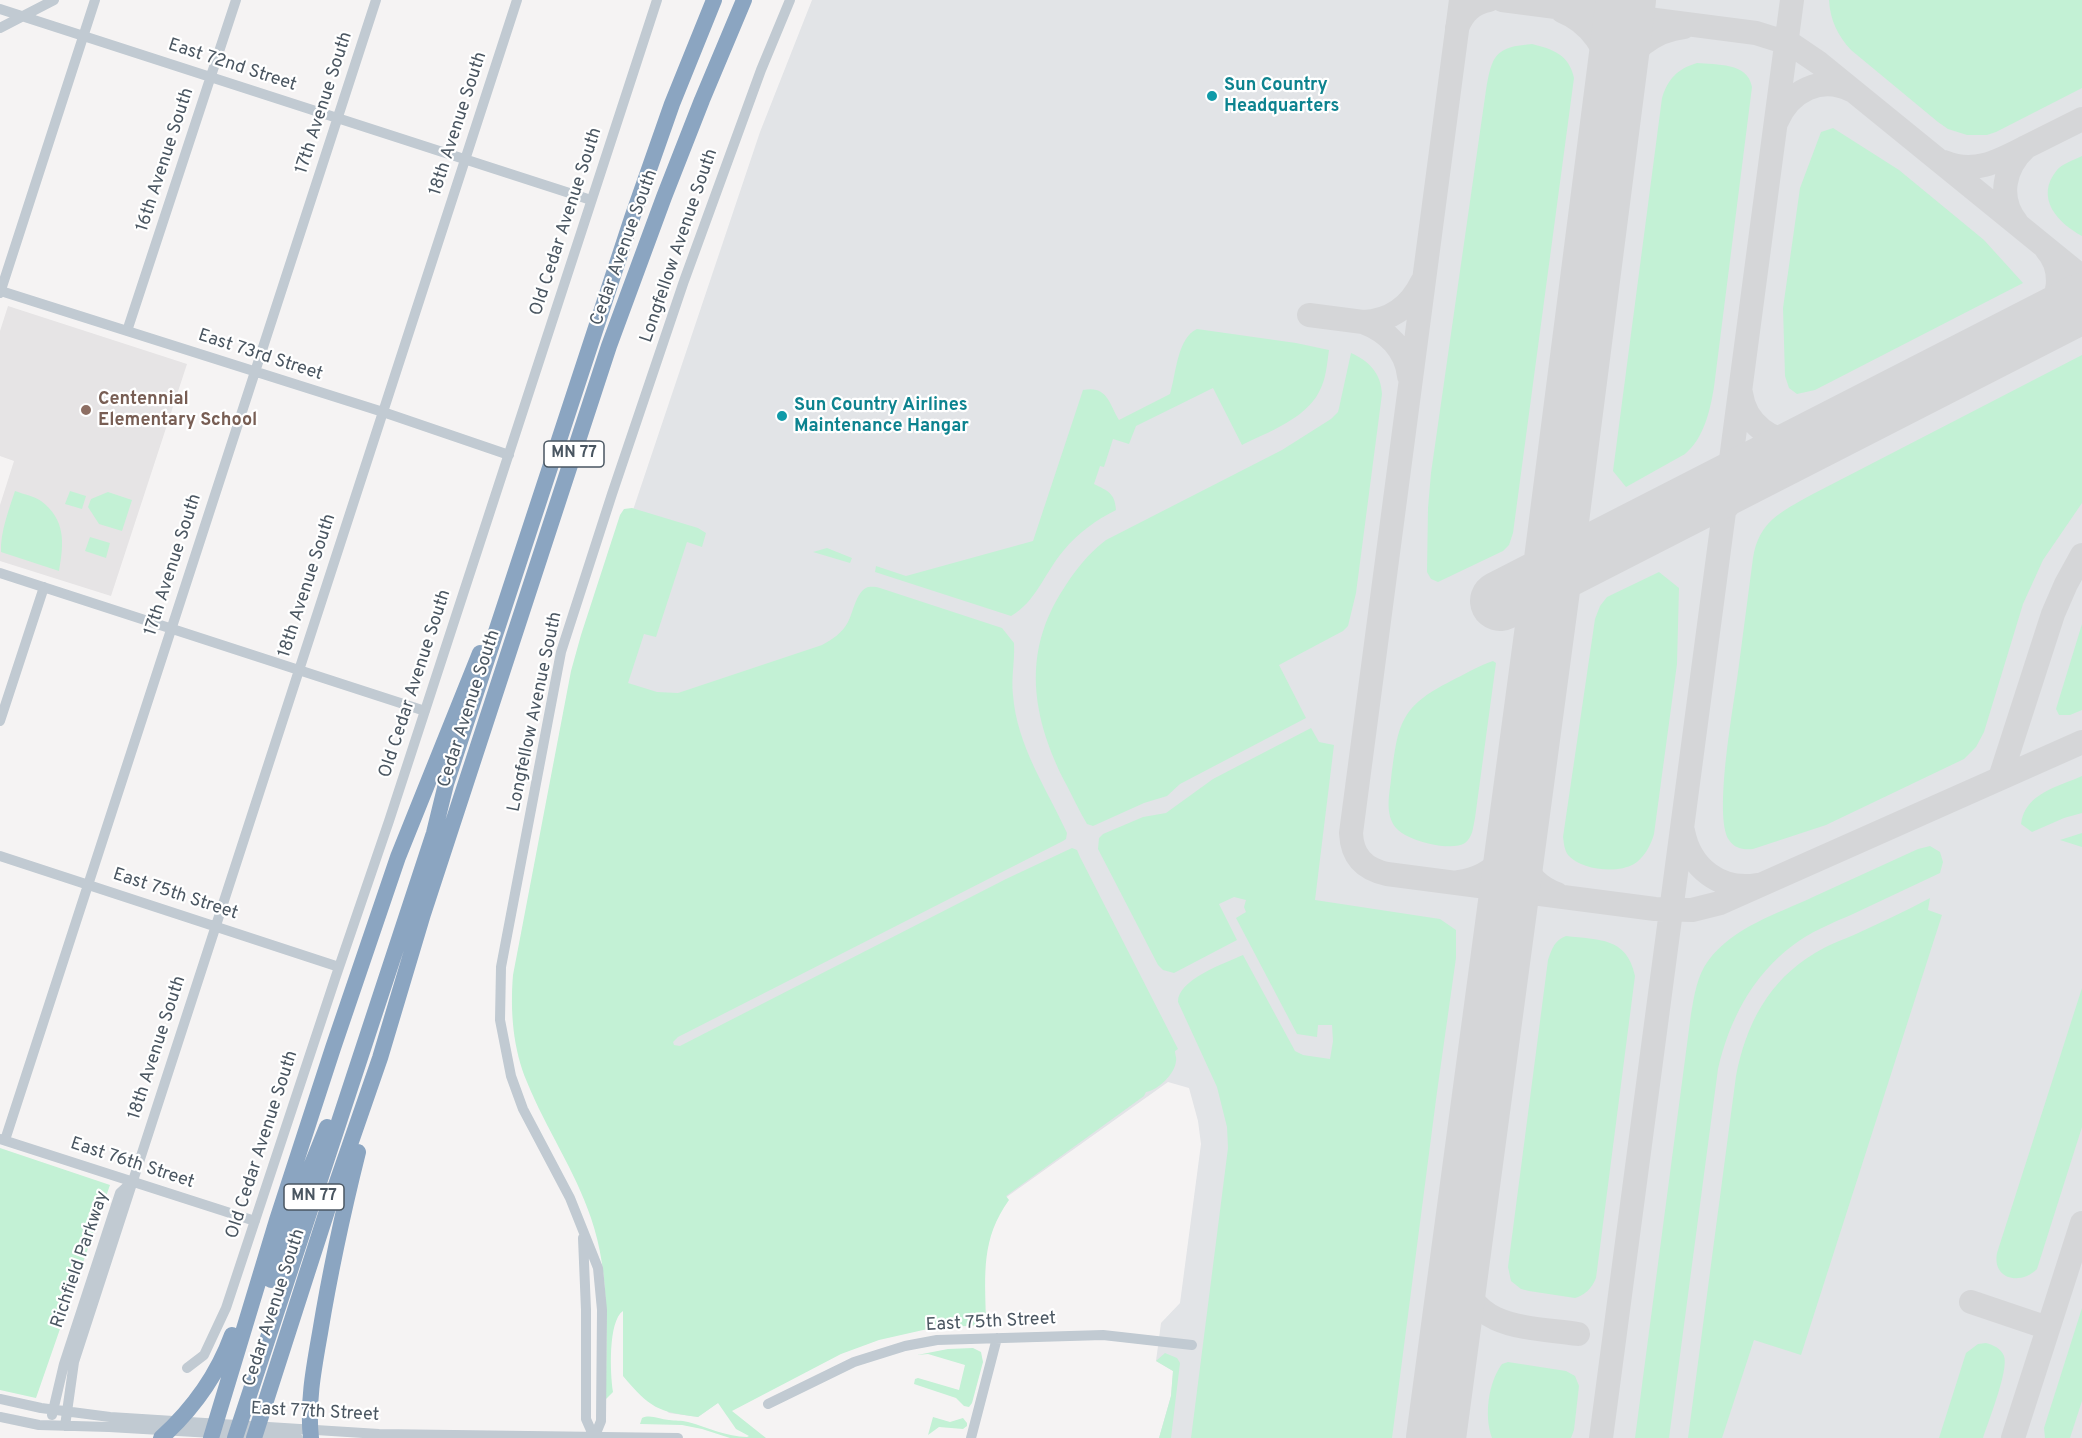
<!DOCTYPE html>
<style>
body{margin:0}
canvas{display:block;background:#f5f3f3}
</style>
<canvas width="2082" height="1438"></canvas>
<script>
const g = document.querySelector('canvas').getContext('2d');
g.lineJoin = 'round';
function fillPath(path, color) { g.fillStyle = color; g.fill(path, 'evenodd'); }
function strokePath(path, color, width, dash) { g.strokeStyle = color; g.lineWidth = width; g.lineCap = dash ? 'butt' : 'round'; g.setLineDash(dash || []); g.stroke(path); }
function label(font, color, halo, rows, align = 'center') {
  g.font = font + ' Overpass,sans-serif'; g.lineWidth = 4.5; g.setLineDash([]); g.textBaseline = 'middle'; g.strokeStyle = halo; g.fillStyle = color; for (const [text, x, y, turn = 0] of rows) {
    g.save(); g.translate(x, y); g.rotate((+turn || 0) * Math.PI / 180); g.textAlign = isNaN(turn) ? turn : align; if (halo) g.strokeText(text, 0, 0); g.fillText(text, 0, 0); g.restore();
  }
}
const education = new Path2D(`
 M8,306L187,364L111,596L0,561V505L14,461L0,456V331Z`);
const airport = new Path2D(`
 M812,0H2082V1438H1159L1171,1396L1173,1371L1156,1361L1161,1323L1180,1303L1201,1144L1198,1121L1189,1088L1168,1082L698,1417L669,1413L624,1370V1289L612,1223L632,513L760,132Z`);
const green = new Path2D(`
 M1829,0H2082V88L1996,132L1987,135H1967L1948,129L1938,122L1851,50C1838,36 1830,20 1829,0Z
 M1532,44C1552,49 1569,54 1574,78L1513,533L1509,545L1503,551L1438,582L1431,579L1427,572L1428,508L1431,473L1486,90C1492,55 1495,47 1532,44Z
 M1697,63C1716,65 1748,62 1752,87L1714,387C1710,411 1704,438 1685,454L1626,487L1613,471L1662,98C1668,79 1677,69 1697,63Z
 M1833,128L1899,170L1984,240L2023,283L1815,390L1797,394L1789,388L1785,376L1783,308L1800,188L1821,132Z
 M2082,156V236C2058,223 2034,198 2057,170C2062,164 2074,160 2082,156Z
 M1197,329L1296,343L1329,350C1327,364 1326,380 1319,392C1305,419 1268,432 1242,445L1213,388L1136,426L1129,444L1113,439L1104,467L1100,466L1094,484C1108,491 1115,493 1116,510C1096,520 1078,533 1064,550C1045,572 1036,602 1011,616L875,572L876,566L906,576L1033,541L1083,390C1107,385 1109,403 1119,420L1170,394C1176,375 1177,338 1197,329Z
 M1351,353C1369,361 1381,373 1382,394L1356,593L1348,626L1343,631L1279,665L1306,718L1180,784L1167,796L1144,803L1093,826L1087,824C1079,811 1073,797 1066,784C1032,718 1021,653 1064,588C1076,569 1088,554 1106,540L1282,450L1331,419L1338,412L1339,408Z
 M2082,355V503L2043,560L2023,604L1984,732L1976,747L1964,759L1826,825L1753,849C1744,850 1735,849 1729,840C1713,816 1734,704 1738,672C1743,634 1748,596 1753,558C1759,521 1781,512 1811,495Z
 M15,491C23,494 34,496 41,501C66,520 64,543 59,571L1,552C0,533 9,509 15,491Z
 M70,491L86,496L82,509L65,504Z
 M108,492L132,500L122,531L99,524L88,507L91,499Z
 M632,508L698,528L706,533L702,547L687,542L656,637L644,634L628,683L657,692L678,693L822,645C833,639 842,633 848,622C853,613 856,593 866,588C870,586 876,587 880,588L1002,628L1014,643C1015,660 1011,678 1013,695C1017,746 1046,787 1067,833L1066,839L1063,841L678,1037L673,1042L674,1045L680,1046L1006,879L1072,848L1077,850L1080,857L1178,1049L1175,1051C1175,1055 1177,1058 1176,1061C1175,1074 1158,1090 1146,1092L1144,1096L1006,1196L1009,1200C981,1239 985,1273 986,1319L984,1325L932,1328L879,1340L841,1354L732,1411L766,1438H730L702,1429L682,1425L640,1424L642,1418C650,1414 659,1419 669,1420C675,1421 681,1420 688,1422C707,1427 727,1437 747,1437L749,1436L736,1429L718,1403L698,1417C658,1412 650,1408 623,1376V1311C608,1321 610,1374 613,1392L606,1399C606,1338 611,1276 591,1218C575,1170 546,1129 527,1082C513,1049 510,1011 513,975L571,671L581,635L620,515L624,509Z
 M90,537L110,543L106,558L85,551Z
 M827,548L852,558L850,563L813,552Z
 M1659,572L1679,588L1677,664L1654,834C1651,845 1644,858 1634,864C1617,874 1581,870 1568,855C1564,849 1564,843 1563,837L1595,619L1600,606L1607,597Z
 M2082,624V710L2070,715H2059L2056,709Z
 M1493,661L1496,663L1475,818C1473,827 1473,837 1465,843C1451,852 1407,841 1396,828C1385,815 1389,796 1391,780C1398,725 1399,707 1451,681C1465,674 1478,666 1493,661Z
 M1311,728L1319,742L1334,745L1315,900L1440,919L1456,930V958L1437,1092L1392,1438H1191L1228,1148L1227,1127L1217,1087L1178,1002C1177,980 1225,963 1243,955L1295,1051L1303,1055L1330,1059L1333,1041L1332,1025H1318L1317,1037L1297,1034L1236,918L1246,912L1244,907L1246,900L1234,897L1219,904L1237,940L1174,973L1163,970L1158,965L1098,849L1099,838L1103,834L1143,817L1166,813L1213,779Z
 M2082,776V813L2064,818L2032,832L2021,824C2025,793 2058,787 2082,776Z
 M2082,833V847L2060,840Z
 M1930,846L1940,852L1943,862L1940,873C1911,887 1882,900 1853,914C1832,923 1810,932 1792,946C1752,976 1729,1021 1718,1069L1669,1438H1635L1691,1014C1694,996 1697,976 1708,961C1733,927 1777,914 1813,897C1848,881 1883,865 1918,849Z
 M1930,898L1928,910L1942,915L1801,1355L1754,1340L1722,1438H1688L1736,1076C1746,1025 1768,981 1815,953C1828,945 1842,940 1856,934C1881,922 1906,911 1930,898Z
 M1566,936C1599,940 1627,937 1635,976L1596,1278C1592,1288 1585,1295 1575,1298L1529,1291L1521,1289L1511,1281L1508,1267L1548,960C1552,948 1555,940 1566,936Z
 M2082,988V1127L2037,1269C2020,1286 1992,1279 1997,1253Z
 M0,1148L110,1185L36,1398L0,1390Z
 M2082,1308V1401L2070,1438H2045L2044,1428Z
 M1986,1343C1993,1345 2001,1348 2004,1356C2009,1370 1988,1422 1983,1438H1939L1966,1353L1978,1344Z
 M973,1348L981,1352L983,1362L972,1403L969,1407L964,1406L956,1398L914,1384L915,1379L918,1378L959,1390L965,1365L928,1354L917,1355L948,1349Z
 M1165,1353L1177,1358L1180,1363L1171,1438H1159L1171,1396L1173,1371L1156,1361Z
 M1508,1362L1566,1371L1575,1376L1579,1386L1574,1430L1571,1438H1492C1484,1416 1488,1383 1502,1364Z
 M933,1417L950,1422L963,1418L967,1423V1426L963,1429L939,1427L928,1435Z`);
const taxiway = new Path2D(`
 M1461,0L1351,833C1352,856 1364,869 1387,874L1655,909L1692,910L1720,903L2082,742
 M1502,0L1756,33L1791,44L1819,63L2082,277
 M1562,11C1590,22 1609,50 1612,79C1613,96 1610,114 1609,130C1613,114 1613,96 1618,80C1626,51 1655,30 1684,27
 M1457,28C1463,12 1473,3 1489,0
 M1777,121C1790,91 1821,75 1851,90
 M2026,147L2082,119
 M1944,162C1974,175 1999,161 2026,147C2004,167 1997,198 2017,223
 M1309,315L1363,322
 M2009,340C2020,334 2032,328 2041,319C2061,301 2064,269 2046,249
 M1409,376C1406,349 1387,331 1363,322C1390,321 1410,307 1422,282
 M1741,393C1745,423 1772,445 1803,440C1815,438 1827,432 1839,427
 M1727,507C1740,478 1766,466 1792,451
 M2000,778L2053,614L2066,584L2082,555
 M1683,831C1690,868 1720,891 1757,885
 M1458,882C1506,875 1510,845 1520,805C1517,842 1516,879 1557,894
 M1464,1235C1463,1247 1460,1260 1462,1272C1470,1331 1533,1327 1578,1334
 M1971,1302L2048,1328
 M1601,1438L1792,0
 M2013,1438L2082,1223`);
const runway = new Path2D(`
 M1500,601L2082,303
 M1436,1438L1552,575L1626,0`);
const minor = new Path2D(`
 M0,9L591,200
 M0,28L54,0
 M1,291L383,412L509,455
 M0,293L95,0
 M127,331L236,0
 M0,573L425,711
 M0,721L44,587
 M0,856L339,967
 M0,1139L255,1221
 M5,1140L376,0
 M583,1238L586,1310V1419L594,1437
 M187,1368L204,1355L226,1308L336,976L389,821L657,0
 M0,1399L41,1408L110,1417L379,1434L678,1438
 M768,1404L854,1362L905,1346L937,1340L1103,1335L1192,1345
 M52,1415L64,1364L120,1193L132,1182
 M0,1417L39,1425L109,1427L298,1438
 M65,1426L74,1362L517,0
 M594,1438L601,1421L602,1310L598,1268L570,1198L523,1109L511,1076L500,1020L501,967L561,652L612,494L684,281L761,70L790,0
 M971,1438L997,1338`);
const highway = new Path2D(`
 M271,1280L294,1209L327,1127
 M161,1438C193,1409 217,1376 232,1335
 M211,1438L277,1220L333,1048L398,857L480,653
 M235,1438L434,833L446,784L632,218L672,104L714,0
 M254,1438L327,1211L380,1058L423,914L609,346L664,197L702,100L744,0
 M311,1438C307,1403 314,1367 320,1333C330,1272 343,1212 358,1152`);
const markers = [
 [1212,96,6,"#0f9aa8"],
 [86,410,6,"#8d6e63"],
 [782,416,6,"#0f9aa8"]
];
const shields = [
 [574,454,60],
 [314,1197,60]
];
const shieldNames = [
 ["MN 77",574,454],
 ["MN 77",314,1197]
];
const streetNames = [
 ["East 72nd Street",232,66,18],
 ["17th Avenue South",325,103,-72],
 ["18th Avenue South",459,124,-72],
 ["16th Avenue South",166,160,-72],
 ["Old Cedar Avenue South",567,222,-72],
 ["Longfellow Avenue South",680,246,-71],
 ["Cedar Avenue South",625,248,-70],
 ["East 73rd Street",260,356,18],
 ["17th Avenue South",174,565,-72],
 ["18th Avenue South",308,586,-72],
 ["Old Cedar Avenue South",416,684,-72],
 ["Cedar Avenue South",470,709,-72],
 ["Longfellow Avenue South",536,712,-78],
 ["East 75th Street",175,895,18],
 ["18th Avenue South",158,1048,-72],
 ["Old Cedar Avenue South",263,1145,-72],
 ["East 76th Street",132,1164,18],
 ["Richfield Parkway",81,1260,-71],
 ["Cedar Avenue South",275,1308,-72],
 ["East 75th Street",991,1323,-3],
 ["East 77th Street",315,1413,3]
];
const cultureNames = [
 ["Sun Country",1224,86],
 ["Headquarters",1224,107],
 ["Sun Country Airlines",794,406],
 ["Maintenance Hangar",794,427]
];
const educationNames = [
 ["Centennial",98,400],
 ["Elementary School",98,421]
];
fillPath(education, '#e6e4e5');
fillPath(airport, '#e2e4e7');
fillPath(green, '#c3f1d5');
strokePath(taxiway, '#d5d6d8', 24);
strokePath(runway, '#d5d6d8', 60);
strokePath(minor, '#c1cad2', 10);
strokePath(highway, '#8ba5c1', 16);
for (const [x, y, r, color] of markers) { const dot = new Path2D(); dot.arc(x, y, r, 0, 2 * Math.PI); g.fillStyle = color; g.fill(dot); strokePath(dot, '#fff', 2); }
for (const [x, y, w] of shields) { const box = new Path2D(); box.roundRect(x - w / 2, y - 13, w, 26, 4.5); g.fillStyle = '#fff'; g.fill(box); strokePath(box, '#4a5661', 1.5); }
label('bold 16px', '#4a5661', null, shieldNames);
label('18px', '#4a5661', '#fff', streetNames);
label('bold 18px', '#0d838f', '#fff', cultureNames, 'left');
label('bold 18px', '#785e54', '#fff', educationNames, 'left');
</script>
